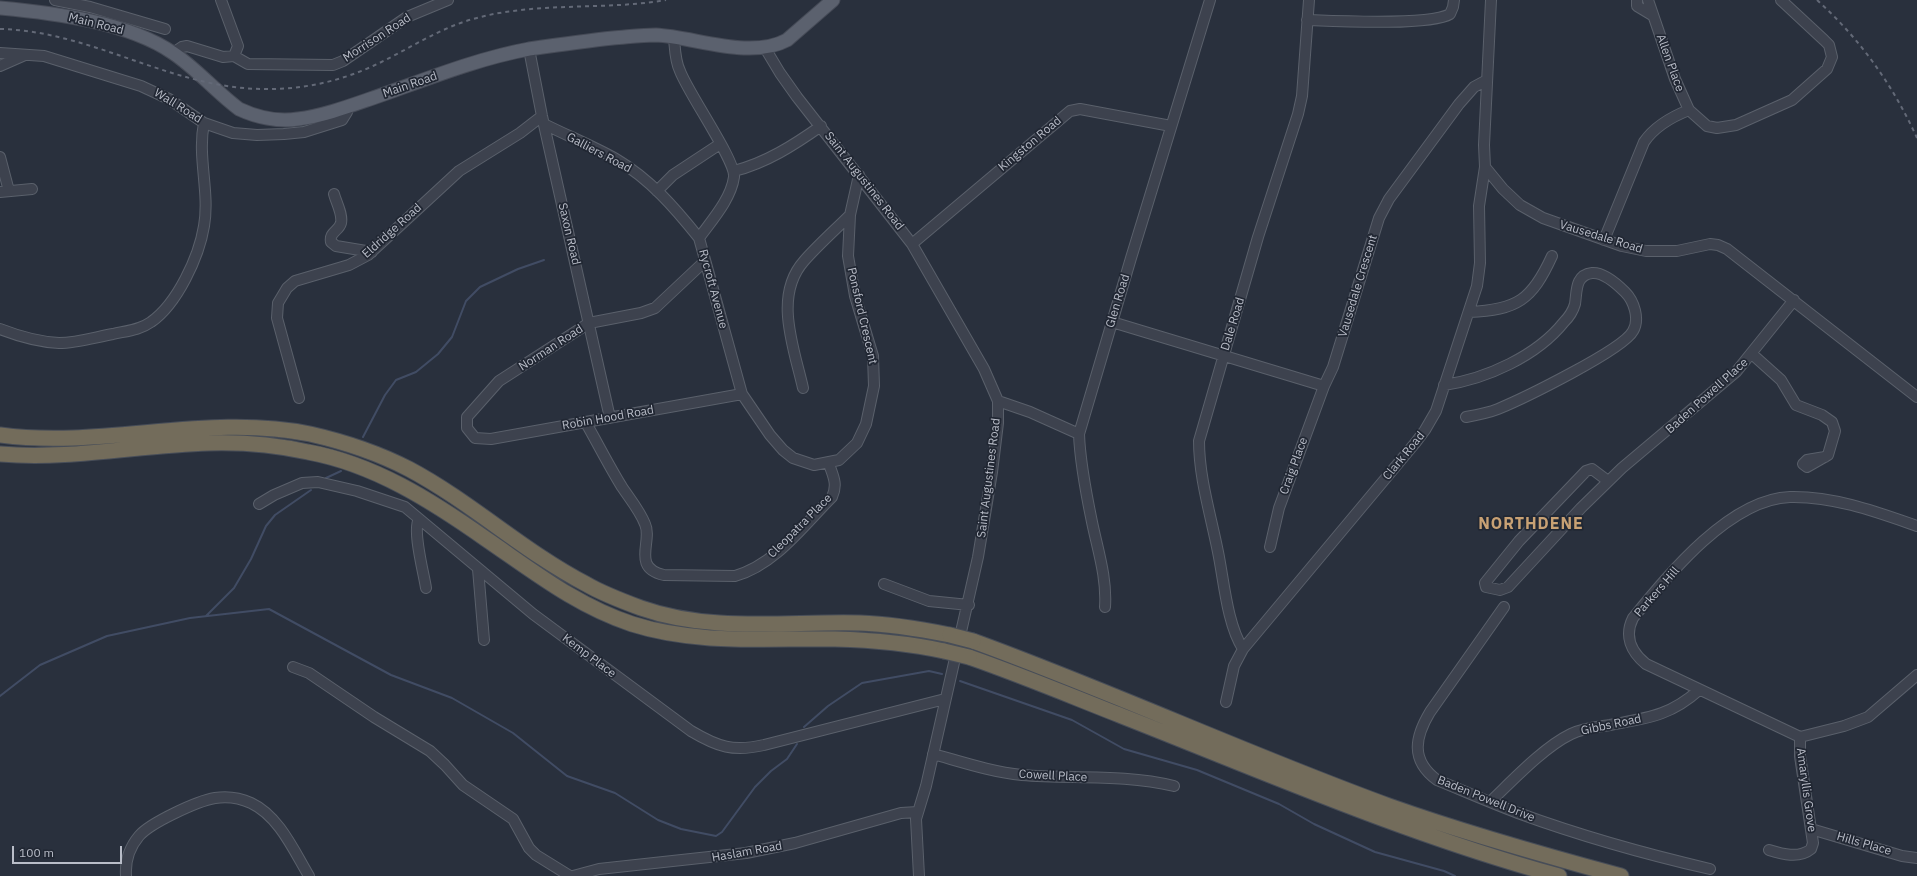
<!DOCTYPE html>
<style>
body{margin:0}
#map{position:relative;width:1917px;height:876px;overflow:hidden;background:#29303d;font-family:"IBM Plex Sans",sans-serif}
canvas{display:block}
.scale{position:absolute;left:12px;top:846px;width:110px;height:18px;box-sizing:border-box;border:2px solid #b9bdc8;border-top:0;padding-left:5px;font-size:12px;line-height:14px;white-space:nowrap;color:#b9bdc8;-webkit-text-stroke:3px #212733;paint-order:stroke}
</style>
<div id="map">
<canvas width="1917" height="876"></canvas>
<div class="scale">100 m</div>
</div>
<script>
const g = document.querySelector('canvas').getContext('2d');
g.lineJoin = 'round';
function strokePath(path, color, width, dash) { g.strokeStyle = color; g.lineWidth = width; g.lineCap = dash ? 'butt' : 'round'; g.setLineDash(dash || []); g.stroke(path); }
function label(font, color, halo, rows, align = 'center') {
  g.font = font + ' "IBM Plex Sans",sans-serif'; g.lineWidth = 3.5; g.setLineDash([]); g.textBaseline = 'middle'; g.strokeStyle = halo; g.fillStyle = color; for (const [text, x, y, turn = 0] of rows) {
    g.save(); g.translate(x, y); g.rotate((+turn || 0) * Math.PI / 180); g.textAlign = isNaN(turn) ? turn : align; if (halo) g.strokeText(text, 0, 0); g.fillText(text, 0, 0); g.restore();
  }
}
const stream = new Path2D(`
 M363,437L385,395L396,380L416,372L438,354L452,337L466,301L480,287L518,269L544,260
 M326,478L341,471
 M206,616L234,588L251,559L266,526L275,515L311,490
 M960,681L1072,720L1124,749L1197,770L1279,804L1314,824L1375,852L1444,871L1455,876
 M0,696L40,665L107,636L190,618L269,609L391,675L452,698L513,733L567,776L615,793L658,820L681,829L716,836L722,832L755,787L771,771L787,759L797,744
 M804,727L828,706L862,683L929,671L942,674`);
const minor = new Path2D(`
 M55,0L90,7L165,29
 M1491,0L1484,145L1485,167L1503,189L1520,205L1543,218L1622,246L1646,251H1677L1710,244L1718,245L1727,249L1917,397
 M1637,0V6L1652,15
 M1648,0L1675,79L1689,110
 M1307,20C1334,21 1430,26 1450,14L1453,7L1454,0
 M674,38C675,49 675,61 680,71C688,93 736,161 734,177C731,199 712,220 699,238L742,394L770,435L783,450L793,458L814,465L839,460L857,443L866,424L874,386L873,356L855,296L848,256L850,215L859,175
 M765,48L780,73L797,97L912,244L984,369L998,401V423L992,472L978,557L926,786L916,819L919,876
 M529,49L542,116L610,418
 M0,53L44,56L141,86L169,99L204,123L233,133L257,135L284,134L304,132L342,120L347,112V107
 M173,53L182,47L187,46L223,57L234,56L238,46L221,0
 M234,56L248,64L333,65L343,61L407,17L448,0
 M0,66L25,55
 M544,124C568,136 593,146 616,159C650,179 675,208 699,238
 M0,157L9,191
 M734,171C766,163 794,145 821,126
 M657,191L673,175L720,144
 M0,192L32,189
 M334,194C336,202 343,214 341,223C339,231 329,232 331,242L336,246L372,252
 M1604,240L1644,142C1655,126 1671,117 1689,110L1707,126L1717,128L1736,125L1792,100L1827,69L1832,57L1829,45L1824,40L1781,0
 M912,244L1070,111L1080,109L1171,126
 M705,261L655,308L641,313L589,323L499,381L467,417V428L475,438L491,439L742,394
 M1469,312C1517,310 1532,300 1552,256
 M1112,322L1324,386L1333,367L1379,218L1389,199L1459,104L1474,87L1487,80
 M0,329C18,336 40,342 59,343C77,343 96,337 113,334C126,331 140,330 151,322C177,304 199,257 204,226C210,192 197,157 204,123
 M1752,354L1781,380L1796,405L1822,415L1832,422L1835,431L1828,455L1807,467L1803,464L1807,460L1825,457
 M1444,385C1486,379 1537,356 1564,322C1569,317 1573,311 1575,304C1577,291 1575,275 1592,273C1603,272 1617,284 1625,292C1634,301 1640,319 1633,331C1623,350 1522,399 1498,409C1488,413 1477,415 1466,417
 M803,388C794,348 773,296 804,261C818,245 835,230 850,215
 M299,398L277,318L278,303L287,288L295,281L349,265L368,255L459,171L520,133L542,116
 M998,401L1030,412L1079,434
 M586,423C598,444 609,466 622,487C630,499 640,511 645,524C653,541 631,568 664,575L735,576C775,565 804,525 832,497C838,484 833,476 829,464
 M1608,481L1592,469L1586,471L1519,541L1485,583L1486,587L1500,590L1508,587L1581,508L1622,468L1736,372L1794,300
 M259,504L274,495L302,483L318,482L357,491L405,507L533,614L691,731C718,747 733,752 764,745L945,699
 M419,519C412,530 424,574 426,588
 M1917,526C1877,512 1834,496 1790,497C1730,499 1669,574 1633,618C1624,636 1631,652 1646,664L1800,737L1844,726L1868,717L1917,675
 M1270,547L1279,508L1324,386
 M478,569L484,640
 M884,584L929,601L969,605
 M1105,607C1107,578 1098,551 1092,522C1086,493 1080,463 1079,434L1131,258L1210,0
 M1504,607L1430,712C1415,737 1410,760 1437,780C1464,791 1491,803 1518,813C1581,836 1645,854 1710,869
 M1243,649C1227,624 1224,581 1218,552C1211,516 1199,478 1199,441L1258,237L1298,114L1302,96L1309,0
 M293,667L309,673L374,717L430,751L445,765L463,785L513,819L529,848L536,855L570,876
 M1226,702L1234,666L1243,649L1416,442L1425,430L1436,411L1477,286L1480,263L1479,206L1485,167
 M933,754C962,762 992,772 1022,775C1072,779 1124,774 1174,786
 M1491,801C1513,780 1544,747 1571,734C1583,728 1597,727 1610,725C1647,718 1670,716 1699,690
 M1811,829L1902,856L1917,858
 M1769,850C1782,854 1799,859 1811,849L1813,843L1800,756V737
 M126,876C125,861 129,848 139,836C150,823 197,801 215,798C227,796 240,798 251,803C279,816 294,851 309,876
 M573,876L599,869L746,853L795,843L901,813L918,812`);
const major = new Path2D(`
 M0,8C54,13 128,22 173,53C197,69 216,92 239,109C256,117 278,122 298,119C322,116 347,107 370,99C422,81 475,59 529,49C557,45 585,41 613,38C627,37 642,35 656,35C695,37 750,60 787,40L833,0`);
const highway = new Path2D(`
 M0,435C104,449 207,413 310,434C345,442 378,453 409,469C471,502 524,552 586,584C603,594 622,601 641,608C711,633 788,621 860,623C891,624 920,629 950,635
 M0,454C70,460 139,445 209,443C242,442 276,445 308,452C374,464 432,501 486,539C533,571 577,606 632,624C698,645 767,638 835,639C872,640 908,643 944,651
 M973,641C1113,692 1249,755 1389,806C1465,833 1543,855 1621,876
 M969,657C1021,675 1071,696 1122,716C1267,773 1409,835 1559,876`);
const rail = new Path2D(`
 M1817,0C1860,39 1893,85 1917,138
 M0,29C92,31 170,88 262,89C300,90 338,82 373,66C406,51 437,29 473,19C536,1 602,11 666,0`);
const highwayBridge = new Path2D(`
 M950,635L973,641
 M944,651L969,657`);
const streetNames = [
 ["Main Road",96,24,14],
 ["Morrison Road",377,38,-33],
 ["Allen Place",1670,63,70],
 ["Main Road",410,85,-19],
 ["Wall Road",178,106,32],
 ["Kingston Road",1030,144,-40],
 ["Galliers Road",599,153,28],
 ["Saint Augustines Road",864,181,52],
 ["Eldridge Road",392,231,-42],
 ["Saxon Road",569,234,77],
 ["Vausedale Road",1601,237,17],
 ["Vausedale Crescent",1358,286,-73],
 ["Rycroft Avenue",713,289,75],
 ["Glen Road",1118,301,-73],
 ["Ponsford Crescent",862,316,77],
 ["Dale Road",1233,324,-73],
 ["Norman Road",551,348,-33],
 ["Baden Powell Place",1707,396,-42],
 ["Robin Hood Road",608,418,-10],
 ["Clark Road",1404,456,-51],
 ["Craig Place",1294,466,-70],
 ["Saint Augustines Road",989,478,-83],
 ["Cleopatra Place",800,526,-45],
 ["Parkers Hill",1657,592,-49],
 ["Kemp Place",589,656,37],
 ["Gibbs Road",1611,725,-12],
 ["Cowell Place",1053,776,3],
 ["Amaryllis Grove",1806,790,82],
 ["Baden Powell Drive",1486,799,22],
 ["Hills Place",1864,844,16],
 ["Haslam Road",747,852,-10]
];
const districtNames = [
 ["NORTHDENE",1531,524]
];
strokePath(stream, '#414c64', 2);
strokePath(minor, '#5a606b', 12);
strokePath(major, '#464b57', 15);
strokePath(highway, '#474d58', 17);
strokePath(minor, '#3d424e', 10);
strokePath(major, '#5b616e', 13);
strokePath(highway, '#736c5b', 15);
strokePath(rail, '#636977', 2, [4, 4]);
strokePath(highwayBridge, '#474d58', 17, []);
strokePath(highwayBridge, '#736c5b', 15);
label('12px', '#b9bdc8', '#212733', streetNames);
g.letterSpacing = '1px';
label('bold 16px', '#c8a174', '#212733', districtNames);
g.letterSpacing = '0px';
</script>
